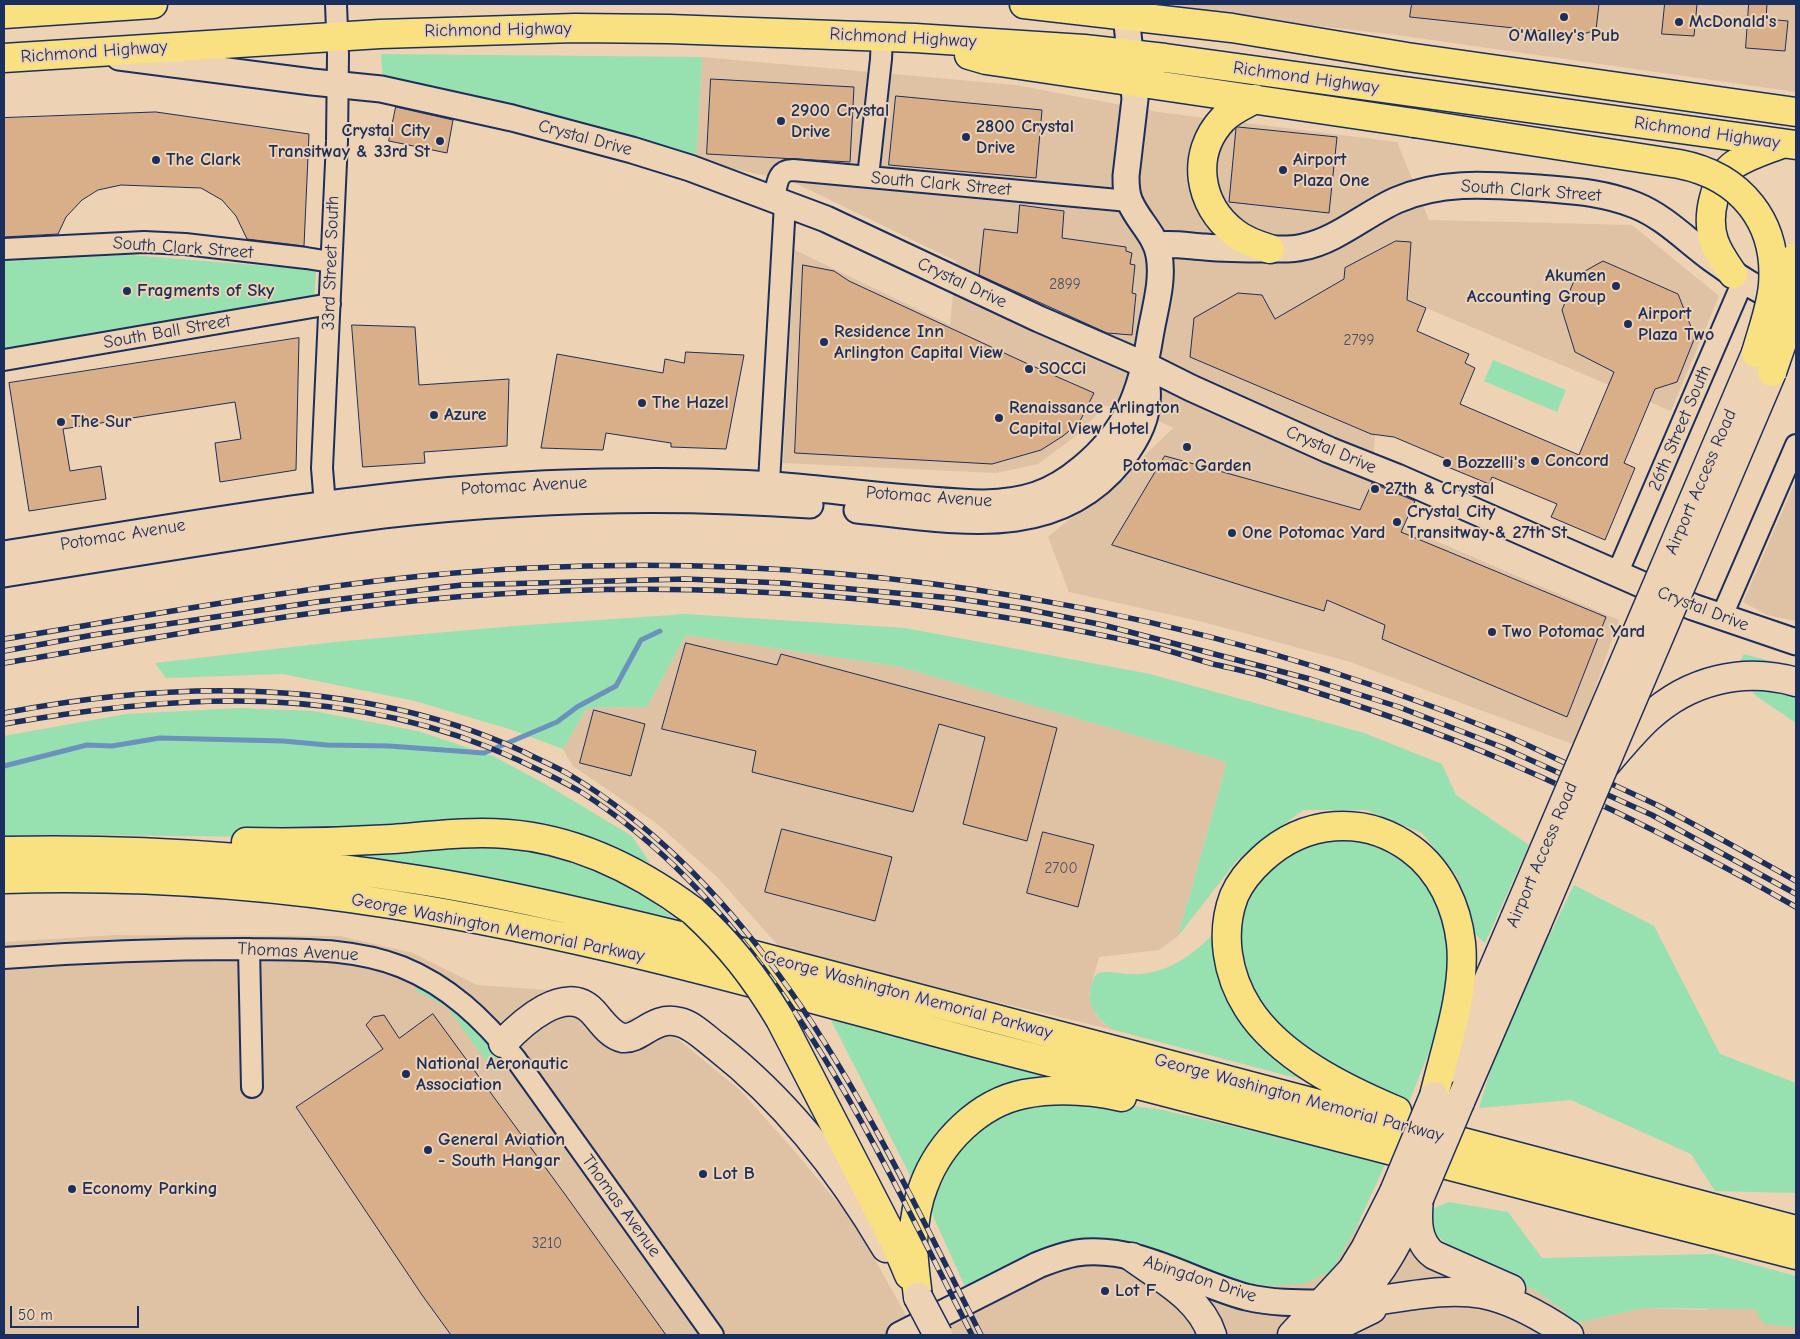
<!DOCTYPE html>
<style>
body{margin:0}
#map{position:relative;width:1800px;height:1339px;overflow:hidden;background:#edd2b4;font-family:"Comic Neue",sans-serif}
canvas{display:block}
.frame{position:absolute;inset:0;border:5px solid #1b2f5e;pointer-events:none}
.scale{position:absolute;left:10px;top:1306px;width:129px;height:22px;box-sizing:border-box;border:2px solid #1b2f5e;border-top:0;padding-left:6px;font-size:15px;line-height:18px;white-space:nowrap;color:#1b2f5e;-webkit-text-stroke:4px #edd2b4;paint-order:stroke}
</style>
<div id="map">
<canvas width="1800" height="1339"></canvas>
<div class="frame"></div>
<div class="scale">50 m</div>
</div>
<script>
const g = document.querySelector('canvas').getContext('2d');
g.lineJoin = 'round';
function fillPath(path, color) { g.fillStyle = color; g.fill(path, 'evenodd'); }
function strokePath(path, color, width, dash) { g.strokeStyle = color; g.lineWidth = width; g.lineCap = dash ? 'butt' : 'round'; g.setLineDash(dash || []); g.stroke(path); }
function label(font, color, halo, rows, align = 'center') {
  g.font = font + ' "Comic Neue",sans-serif'; g.lineWidth = 4; g.setLineDash([]); g.textBaseline = 'middle'; g.strokeStyle = halo; g.fillStyle = color; for (const [text, x, y, turn = 0] of rows) {
    g.save(); g.translate(x, y); g.rotate((+turn || 0) * Math.PI / 180); g.textAlign = isNaN(turn) ? turn : align; if (halo) g.strokeText(text, 0, 0); g.fillText(text, 0, 0); g.restore();
  }
}
const built = new Path2D(`
 M1126,4H1796V92L1397,35Z
 M702,57L1016,85L1158,112L1397,142L1429,220L1632,225L1719,296L1671,411L1386,291L1374,448L1371,513L1619,620L1575,745L1350,662L1203,622L1069,592L1048,537L1141,459L1173,428L1131,407L1104,406L1080,433L1038,464L996,473L783,463L795,250L950,325L956,261L791,181L696,161Z
 M1796,480V621L1767,615L1743,602Z
 M686,635L901,667L1227,762L1178,936L1159,950L1099,957L1089,994L1095,1014L1102,1022L1114,1030L783,951L717,877L656,823L573,766L563,749L587,708L647,707Z
 M115,935L340,936L413,953L477,985L576,992L617,1023L634,1017L679,1040L741,1091L796,1153L854,1222L907,1317L1047,1252L1095,1239L1332,1270L1358,1224L1426,1233L1433,1242L1474,1264L1536,1291L1564,1311L1576,1323L1644,1308L1702,1310L1796,1297V1335H4V942Z`);
const green = new Path2D(`
 M381,54L702,57L696,161L383,78Z
 M130,255L316,270L314,302L4,352V261Z
 M1493,360L1566,390L1557,412L1484,381Z
 M685,614L905,628L1150,674L1364,733L1442,764L1456,795L1529,845L1485,943L1475,934L1457,876L1422,833L1366,810H1303L1238,859L1178,936L1227,762L901,667L686,635L647,707L587,708L563,749L509,729L415,701L283,674L166,678L155,663L335,642L514,626Z
 M1744,654L1796,668V723L1756,696L1744,682L1737,666Z
 M240,708L313,711L418,731L495,757L547,785L632,836L650,863L591,840L547,827L488,819L423,829L285,837L73,835L4,839V736L126,714Z
 M1351,833L1399,852L1432,885L1449,928L1450,981L1435,1037L1409,1102L1339,1073L1286,1036L1247,993L1235,923L1257,876L1299,842Z
 M497,847L551,854L620,878L688,928L270,852Z
 M1574,885L1654,926L1720,1054L1796,1083V1193L1715,1191L1691,1154L1571,1100L1479,1108L1502,1033Z
 M1217,930L1221,960L1308,1081L1114,1030C1097,1019 1086,1006 1091,986C1093,981 1094,975 1099,973C1107,970 1122,974 1130,974C1165,976 1194,955 1217,930Z
 M417,985C443,1001 498,1034 498,1070L495,1073L447,1007L415,990Z
 M830,1018L1105,1086L1017,1088L915,1185Z
 M1063,1098L1158,1109L1386,1162L1358,1224L1332,1270L1304,1284L1272,1286L1229,1281L1124,1243L1095,1239L1047,1252L966,1289L930,1209L958,1148L998,1117Z
 M1449,1202L1508,1212L1542,1258L1714,1254L1796,1276V1327L1764,1324L1755,1309L1644,1308L1576,1323L1564,1311L1536,1291L1474,1264L1442,1240L1433,1232L1432,1209Z`);
const stream = new Path2D(`
 M4,766L87,745L112,746L160,738L283,741L327,745L389,746L484,753L557,722L577,707L616,686L641,640L660,631`);
const building = new Path2D(`
 M1412,4H1599L1596,30L1580,35L1410,17Z
 M1665,4H1697L1694,36L1662,34Z
 M1749,4H1767L1766,19L1788,21L1785,51L1746,48Z
 M711,79L854,87L850,162L707,154Z
 M896,96L1042,110L1036,178L889,165Z
 M396,107L453,120L447,153L389,141Z
 M156,112L309,134L304,246L247,239L236,216L222,200L201,188L121,185L98,190L82,200L66,217L58,234L4,237V118Z
 M1238,127L1337,137L1329,213L1229,202L1236,128Z
 M1020,205L1064,211L1062,238L1126,247V251L1132,253L1130,264L1135,265L1132,293L1136,294L1132,335L1107,333L979,275L984,229L1017,233Z
 M1396,241L1411,242L1407,300L1426,308L1417,331L1469,354L1465,363L1475,368L1460,404L1579,455L1614,372L1575,352L1562,310L1576,276L1603,261L1678,294L1695,337L1677,382L1655,389L1624,463L1635,468L1605,540L1551,517L1557,504L1492,477L1489,484L1443,465L1446,459L1394,437L1371,434L1190,357L1194,318L1238,293L1262,295L1275,319L1344,279L1345,268Z
 M803,265L834,271L849,281L1028,364L1094,393L1079,423L1063,436L1041,450L992,464L795,453Z
 M352,325L415,327L419,385L509,379L507,446L424,452L425,463L363,467Z
 M299,338L296,470L220,482L215,443L241,439L235,402L151,415L63,429L70,471L101,466L106,499L29,511L9,383Z
 M686,352L744,355L726,449L671,447V443L606,433L603,450L541,448L557,354L663,373L665,359L684,363Z
 M1165,456L1360,510L1372,483L1415,501L1401,532L1606,617L1567,717L1382,639L1385,625L1327,600L1324,611L1112,545Z
 M686,643L777,665L781,654L1057,728L1027,841L963,824L985,737L939,724L913,812L752,772L756,751L662,729Z
 M594,710L645,724L631,776L580,763Z
 M782,829L892,857L875,921L765,892Z
 M1043,832L1094,845L1078,907L1027,893Z
 M433,1014L564,1193L666,1335H451L422,1295L296,1107L383,1049L366,1025L373,1017L384,1015L399,1038Z`);
const minor = new Path2D(`
 M868,177L881,59L882,36
 M774,199C777,186 776,170 793,170L1129,201
 M4,249L144,242L185,244L306,258L331,262
 M4,360L330,304
 M768,499L785,204
 M326,518L322,468L337,141L338,55L336,4
 M1617,574L1743,281
 M1721,618L1796,445
 M249,949L252,1087
 M4,958C84,952 165,949 245,949C298,950 352,947 402,967C449,986 483,1019 515,1058L713,1335`);
const tertiary = new Path2D(`
 M119,57L312,82L381,89L512,118L632,150L690,168L826,219L1039,319L1145,365L1191,388L1329,450L1397,477L1693,607L1796,642
 M1156,245C1173,243 1189,246 1205,247C1227,249 1248,249 1269,249C1281,249 1292,250 1303,247C1336,241 1367,213 1397,200C1443,180 1491,185 1539,188C1573,191 1602,192 1635,205C1665,217 1686,240 1712,259C1736,277 1762,292 1789,305
 M857,510C950,519 1054,544 1121,460C1138,438 1150,415 1147,387
 M4,554C203,523 401,485 603,482C659,481 716,481 772,485C842,490 913,501 984,503C1024,502 1051,494 1082,468C1126,432 1141,393 1150,337C1154,311 1164,282 1159,255C1155,234 1138,221 1130,202C1126,194 1126,185 1126,176L1135,99L1126,15
 M4,574C75,563 146,552 217,540C272,531 327,522 383,515C522,499 670,495 810,505
 M900,1335L1038,1265C1053,1259 1069,1253 1085,1252C1142,1248 1193,1283 1246,1297C1271,1303 1296,1303 1322,1303`);
const secondary = new Path2D(`
 M1607,763C1620,748 1633,732 1648,718C1689,680 1743,667 1796,682
 M503,1043C522,1023 565,983 592,1011C601,1020 609,1035 623,1038C640,1040 654,1015 679,1022C693,1025 705,1038 717,1047C786,1101 842,1173 886,1248
 M1447,1069L1463,1039L1515,918
 M1460,1102L1536,926
 M1419,1199C1417,1219 1416,1242 1434,1255L1511,1289
 M1132,1257C1162,1279 1200,1298 1212,1335
 M1322,1303C1336,1304 1350,1304 1364,1302C1403,1298 1443,1287 1483,1294C1513,1300 1544,1318 1569,1335
 M1343,1307C1350,1301 1357,1295 1364,1289C1385,1271 1404,1228 1417,1203
 M1292,1335L1352,1270L1365,1249L1394,1192
 M1319,1335L1372,1309`);
const trunk = new Path2D(`
 M1024,4L1232,28L1407,57L1796,112
 M4,14L153,4
 M969,55L986,60L1414,123
 M4,58L380,34L575,28L669,29L915,38L1084,49L1165,58L1796,145
 M1255,99C1244,105 1232,110 1223,119C1190,154 1198,205 1235,233C1245,241 1257,245 1270,249
 M1733,274C1726,264 1718,253 1714,241C1706,217 1714,179 1735,164C1749,155 1766,150 1781,144`);
const motorway = new Path2D(`
 M246,842C295,843 344,842 393,839C431,836 469,831 507,834C576,839 638,870 693,911
 M4,851C143,848 282,858 419,880C513,895 605,918 697,940L1796,1230
 M4,879C132,875 263,884 390,904C594,936 793,994 992,1047C1260,1118 1528,1186 1796,1255
 M780,1019L895,1242L909,1275
 M1397,1111C1345,1089 1279,1057 1248,1008C1227,975 1220,933 1234,896C1240,882 1251,869 1262,859C1304,820 1364,814 1411,849C1441,871 1457,907 1461,943C1466,992 1445,1049 1434,1096
 M918,1297C916,1279 913,1260 913,1241C914,1222 917,1202 924,1185C940,1142 979,1103 1024,1094C1056,1088 1090,1090 1122,1097`);
const rail = new Path2D(`
 M4,639C177,611 354,576 530,568C862,552 1197,608 1505,735C1528,745 1550,756 1572,766C1601,779 1629,792 1657,805C1704,829 1750,855 1796,881
 M4,651L93,635L316,602L462,585L685,579L783,583L953,598L1026,609L1103,625L1310,679L1399,707L1504,748L1652,815L1796,894
 M4,663C163,637 322,606 483,595C709,579 940,596 1159,648C1177,653 1195,659 1213,664C1234,669 1256,673 1276,680C1353,703 1431,729 1505,761C1604,804 1702,853 1796,907
 M4,713C176,680 361,677 524,752C539,760 555,766 570,775C653,825 723,897 779,975C860,1086 919,1213 981,1335
 M4,724C179,693 352,683 518,760C539,770 561,780 581,792C665,845 734,923 790,1005C861,1109 915,1224 972,1335`);
const secondaryBridge = new Path2D(`
 M1515,918L1756,353
 M1536,926L1772,372
 M1394,1192L1434,1096
 M1419,1199L1460,1102
 M918,1297L938,1335`);
const trunkBridge = new Path2D(`
 M1414,123L1679,164C1741,176 1778,222 1773,285C1771,308 1762,331 1756,353
 M1778,301L1796,257
 M1772,372L1796,302`);
const motorwayBridge = new Path2D(`
 M693,911C730,945 754,976 780,1019`);
const markers = [
 [1564,17,5,"#1b2f5e"],
 [1679,22,5,"#1b2f5e"],
 [781,121,5,"#1b2f5e"],
 [966,137,5,"#1b2f5e"],
 [440,141,5,"#1b2f5e"],
 [156,160,5,"#1b2f5e"],
 [1283,170,5,"#1b2f5e"],
 [1616,286,5,"#1b2f5e"],
 [127,291,5,"#1b2f5e"],
 [1628,324,5,"#1b2f5e"],
 [824,342,5,"#1b2f5e"],
 [1029,369,5,"#1b2f5e"],
 [642,403,5,"#1b2f5e"],
 [434,415,5,"#1b2f5e"],
 [999,418,5,"#1b2f5e"],
 [61,422,5,"#1b2f5e"],
 [1187,447,5,"#1b2f5e"],
 [1535,461,5,"#1b2f5e"],
 [1447,463,5,"#1b2f5e"],
 [1375,489,5,"#1b2f5e"],
 [1397,522,5,"#1b2f5e"],
 [1232,533,5,"#1b2f5e"],
 [1492,632,5,"#1b2f5e"],
 [406,1074,5,"#1b2f5e"],
 [428,1150,5,"#1b2f5e"],
 [703,1174,5,"#1b2f5e"],
 [72,1189,5,"#1b2f5e"],
 [1105,1291,5,"#1b2f5e"]
];
const numberNames = [
 ["2899",1065,285],
 ["2799",1359,341],
 ["2700",1061,869],
 ["3210",547,1244]
];
const poiNames = [
 ["McDonald's",1689,22],
 ["O'Malley's Pub",1564,36,"center"],
 ["2900 Crystal",791,111],
 ["Drive",791,132],
 ["2800 Crystal",976,127],
 ["Drive",976,148],
 ["Crystal City",430,131,"right"],
 ["Transitway & 33rd St",430,152,"right"],
 ["The Clark",166,160],
 ["Airport",1293,160],
 ["Plaza One",1293,181],
 ["Akumen",1606,276,"right"],
 ["Accounting Group",1606,297,"right"],
 ["Fragments of Sky",137,291],
 ["Airport",1638,314],
 ["Plaza Two",1638,335],
 ["Residence Inn",834,332],
 ["Arlington Capital View",834,353],
 ["SOCCi",1039,369],
 ["The Hazel",652,403],
 ["Renaissance Arlington",1009,408],
 ["Capital View Hotel",1009,429],
 ["Azure",444,415],
 ["The Sur",71,422],
 ["Concord",1545,461],
 ["Bozzelli's",1457,463],
 ["Potomac Garden",1187,466,"center"],
 ["27th & Crystal",1385,489],
 ["Crystal City",1407,512],
 ["Transitway & 27th St",1407,533],
 ["One Potomac Yard",1242,533],
 ["Two Potomac Yard",1502,632],
 ["National Aeronautic",416,1064],
 ["Association",416,1085],
 ["General Aviation",438,1140],
 ["- South Hangar",438,1161],
 ["Lot B",713,1174],
 ["Economy Parking",82,1189],
 ["Lot F",1115,1291]
];
const streetNames = [
 ["Richmond Highway",498,30,-1],
 ["Richmond Highway",903,38,3],
 ["Richmond Highway",94,52,-4],
 ["Richmond Highway",1306,78,8],
 ["Richmond Highway",1707,133,8],
 ["Crystal Drive",585,138,15],
 ["South Clark Street",941,184,5],
 ["South Clark Street",1531,191,4],
 ["South Clark Street",183,248,4],
 ["33rd Street South",331,263,-88],
 ["Crystal Drive",962,283,25],
 ["South Ball Street",167,332,-10],
 ["26th Street South",1680,428,-67],
 ["Crystal Drive",1331,450,23],
 ["Airport Access Road",1701,482,-67],
 ["Potomac Avenue",524,486,-3],
 ["Potomac Avenue",929,497,4],
 ["Potomac Avenue",123,535,-9],
 ["Crystal Drive",1703,609,21],
 ["Airport Access Road",1542,855,-67],
 ["George Washington Memorial Parkway",498,928,11],
 ["Thomas Avenue",298,952,3],
 ["George Washington Memorial Parkway",908,995,15],
 ["George Washington Memorial Parkway",1299,1098,15],
 ["Thomas Avenue",621,1206,54],
 ["Abingdon Drive",1200,1279,18]
];
fillPath(built, '#dfc2a4');
fillPath(green, '#97e0b0');
strokePath(stream, '#6a92bd', 5);
fillPath(building, '#d9af8a');
strokePath(building, '#1b2f5e', 1);
strokePath(minor, '#1b2f5e', 24);
strokePath(tertiary, '#1b2f5e', 29);
strokePath(secondary, '#1b2f5e', 31);
strokePath(trunk, '#1b2f5e', 31);
strokePath(motorway, '#1b2f5e', 31);
strokePath(minor, '#edd2b4', 20);
strokePath(tertiary, '#edd2b4', 25);
strokePath(secondary, '#edd2b4', 28);
strokePath(trunk, '#f9e181', 28);
strokePath(motorway, '#f9e181', 28);
strokePath(rail, '#1b2f5e', 5.5);
strokePath(rail, '#edd2b4', 4, [11]);
strokePath(secondaryBridge, '#1b2f5e', 31, []);
strokePath(trunkBridge, '#1b2f5e', 31, []);
strokePath(motorwayBridge, '#1b2f5e', 31, []);
strokePath(secondaryBridge, '#edd2b4', 28);
strokePath(trunkBridge, '#f9e181', 28);
strokePath(motorwayBridge, '#f9e181', 28);
for (const [x, y, r, color] of markers) { const dot = new Path2D(); dot.arc(x, y, r, 0, 2 * Math.PI); g.fillStyle = color; g.fill(dot); strokePath(dot, '#edd2b4', 2); }
label('15px', '#4a4f69', null, numberNames);
label('bold 18px', '#1b2f5e', '#edd2b4', poiNames, 'left');
label('18px', '#1b2f5e', '#edd2b4', streetNames);
</script>
